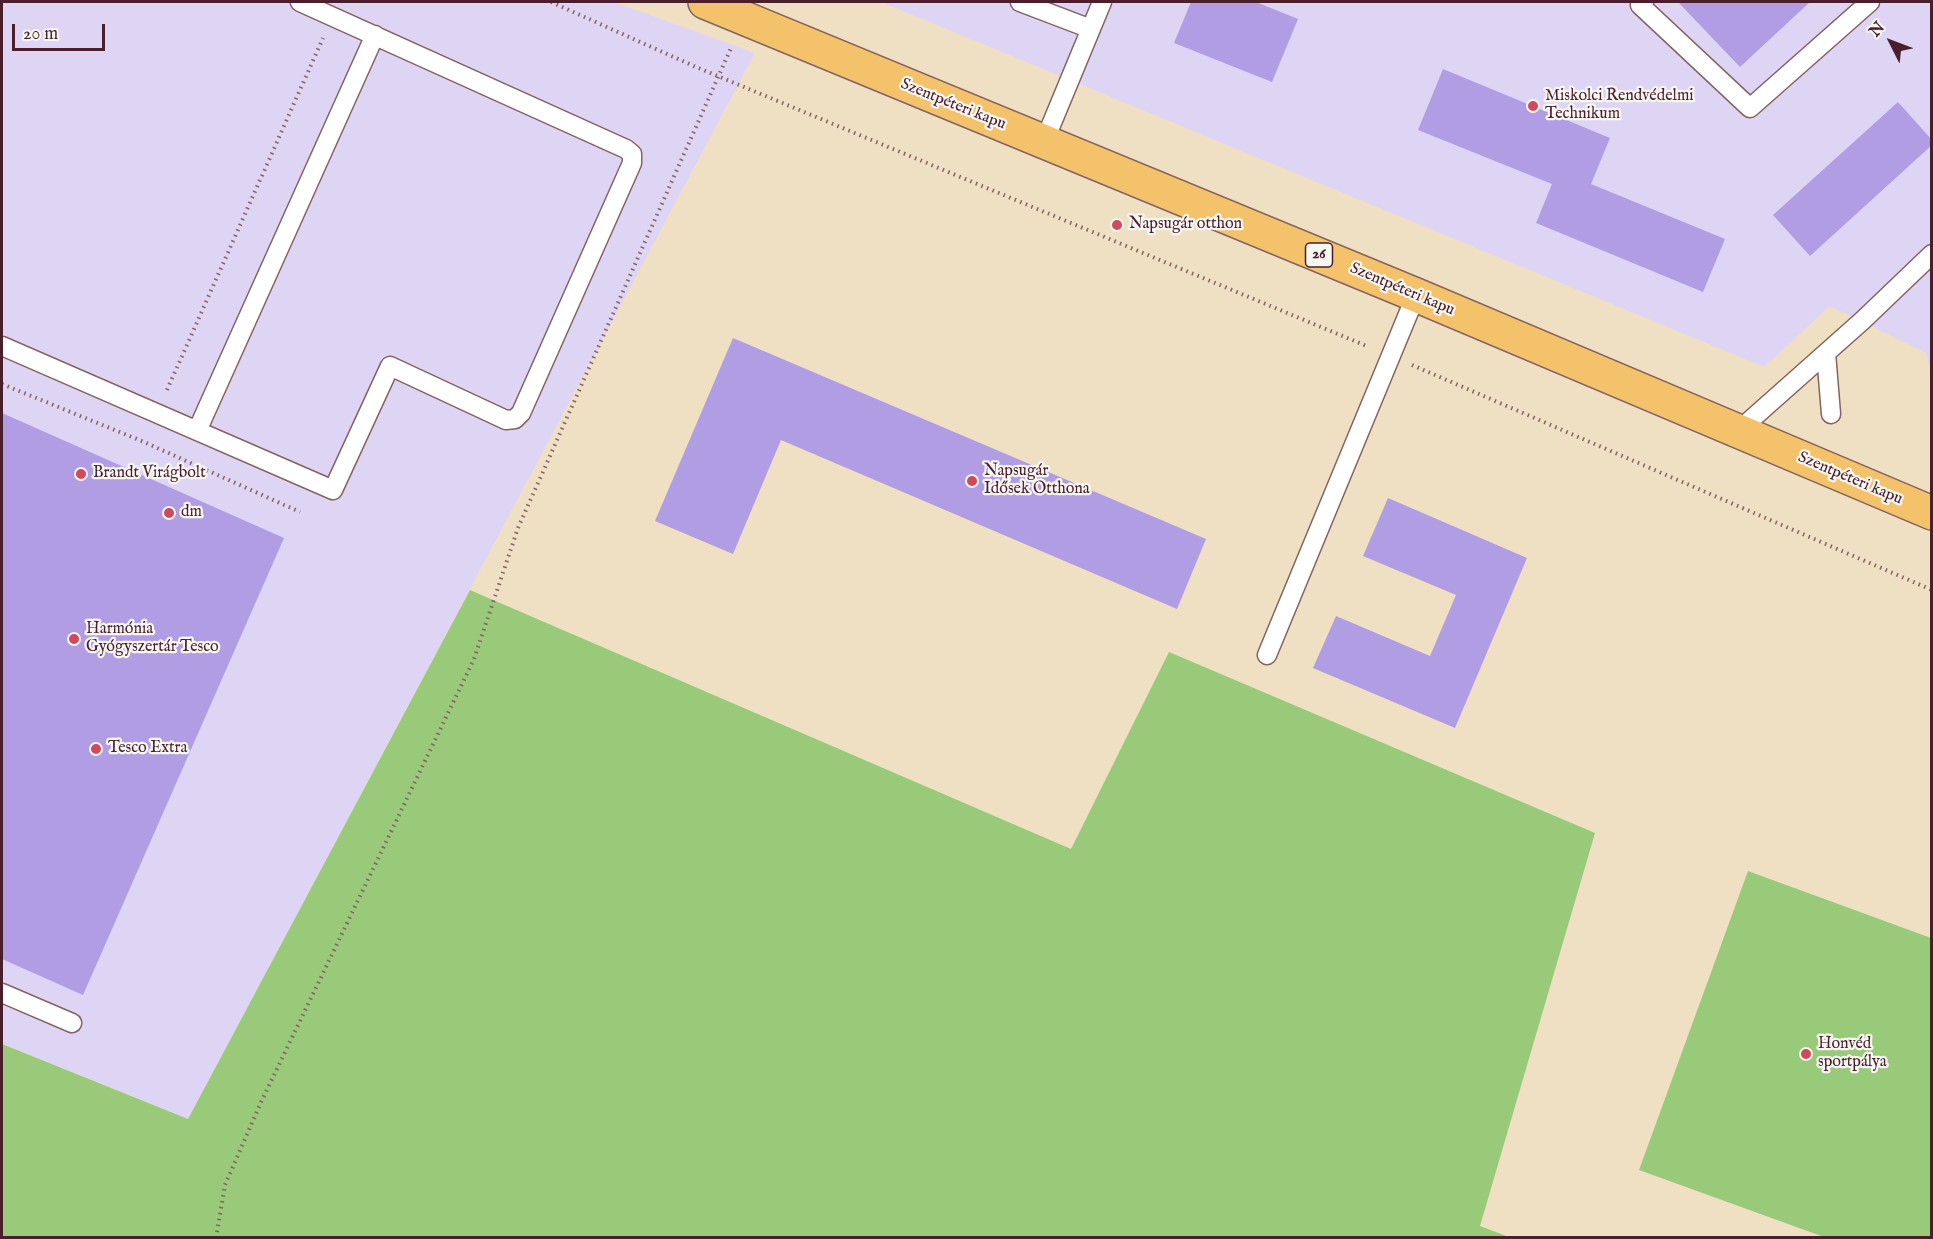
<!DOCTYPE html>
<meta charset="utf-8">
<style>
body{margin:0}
#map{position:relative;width:1933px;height:1239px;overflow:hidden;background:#efe0c3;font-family:"IM FELL English",serif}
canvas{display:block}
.frame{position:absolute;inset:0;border:3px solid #4a1f2b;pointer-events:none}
.north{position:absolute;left:1861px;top:12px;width:60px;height:60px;-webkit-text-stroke:4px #f6f6f2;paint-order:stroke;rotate:312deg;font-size:16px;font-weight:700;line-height:24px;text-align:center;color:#4a1f2b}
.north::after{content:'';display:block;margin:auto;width:21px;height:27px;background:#4a1f2b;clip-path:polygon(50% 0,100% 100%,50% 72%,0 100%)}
.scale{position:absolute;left:12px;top:24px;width:93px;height:27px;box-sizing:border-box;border:3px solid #4a1f2b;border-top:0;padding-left:8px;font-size:18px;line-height:21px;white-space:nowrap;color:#4a1f2b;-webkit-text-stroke:4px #f6f6f2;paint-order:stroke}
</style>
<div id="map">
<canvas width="1933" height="1239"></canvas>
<div class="frame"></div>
<div class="north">N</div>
<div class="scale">20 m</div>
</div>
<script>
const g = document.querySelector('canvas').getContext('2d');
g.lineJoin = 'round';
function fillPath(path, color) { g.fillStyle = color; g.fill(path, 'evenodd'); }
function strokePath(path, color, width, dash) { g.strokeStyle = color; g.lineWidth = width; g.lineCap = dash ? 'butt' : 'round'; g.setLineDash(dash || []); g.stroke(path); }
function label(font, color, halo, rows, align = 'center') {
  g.font = font + ' "IM FELL English",serif'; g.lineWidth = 4.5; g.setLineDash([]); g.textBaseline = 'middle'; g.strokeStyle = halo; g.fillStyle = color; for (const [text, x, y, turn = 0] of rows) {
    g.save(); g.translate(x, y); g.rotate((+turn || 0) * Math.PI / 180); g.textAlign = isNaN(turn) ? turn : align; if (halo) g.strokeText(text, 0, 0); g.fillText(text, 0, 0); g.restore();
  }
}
const built = new Path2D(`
 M2,2H614L755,53L188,1119L2,1044Z
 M881,2H1931V374L1926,353L1830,306L1764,367Z`);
const green = new Path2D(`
 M470,590L1071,849L1169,652L1595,833L1480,1226L1509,1237H2V1044L188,1119Z
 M1748,871L1931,938V1237H1824L1639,1170Z`);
const building = new Path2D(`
 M1191,2H1256L1298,19L1272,82L1174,43Z
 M1678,2H1810L1740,67Z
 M1443,69L1610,138L1591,184L1725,239L1703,292L1536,223L1552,184L1418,130Z
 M1898,102L1932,140V145L1810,256L1773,215Z
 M733,338L1206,539L1177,609L781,440L733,554L655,521Z
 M2,413L284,538L83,995L2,959Z
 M1388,498L1527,558L1455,728L1313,668L1336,616L1430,656L1456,595L1363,556Z`);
const path = new Path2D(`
 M551,2L696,67L1369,347
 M1412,365L1932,590
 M2,384L144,442L300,512
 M167,390L323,38
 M216,1238L225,1185L262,1100L474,659L518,528L731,48
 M1155,1238H1157`);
const service = new Path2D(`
 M1020,2L1091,29
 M1644,2L1640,5L1750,108L1870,2
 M1044,142L1102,2
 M2,346L333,490L390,366L506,420L515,419L521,413L632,163V154L626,149L300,2
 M1826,353L1831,414
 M197,431L375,35
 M1737,432L1862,321L1932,254
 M1267,655L1416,295
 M2,993L72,1023`);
const primary = new Path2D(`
 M705,2L1416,295L1932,513`);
const markers = [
 [1533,106,6,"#d1495b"],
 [1117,225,6,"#d1495b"],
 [81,474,6,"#d1495b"],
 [972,481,6,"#d1495b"],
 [169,513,6,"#d1495b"],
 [74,639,6,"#d1495b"],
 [96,749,6,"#d1495b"],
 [1806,1054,6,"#d1495b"]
];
const shields = [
 [1319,255,27]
];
const shieldNames = [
 ["26",1319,255]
];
const poiNames = [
 ["Miskolci Rendvédelmi",1545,97],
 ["Technikum",1545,115],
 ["Napsugár otthon",1129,225],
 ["Napsugár",984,472],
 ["Idősek Otthona",984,490],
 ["Brandt Virágbolt",93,474],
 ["dm",181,513],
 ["Harmónia",86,630],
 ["Gyógyszertár Tesco",86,648],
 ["Tesco Extra",108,749],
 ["Honvéd",1818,1045],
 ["sportpálya",1818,1063]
];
const streetNames = [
 ["Szentpéteri kapu",953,105,22],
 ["Szentpéteri kapu",1402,290,23],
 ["Szentpéteri kapu",1850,479,23]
];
fillPath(built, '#ded5f5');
fillPath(green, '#98ca79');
fillPath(building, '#b09de4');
strokePath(service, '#846360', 21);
strokePath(primary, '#846360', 36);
strokePath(path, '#846360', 4, [1.5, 4.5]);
strokePath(service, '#fff', 18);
strokePath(primary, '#f3c26a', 33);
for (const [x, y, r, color] of markers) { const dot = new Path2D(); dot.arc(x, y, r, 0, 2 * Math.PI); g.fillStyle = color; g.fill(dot); strokePath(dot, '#f6f6f2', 2); }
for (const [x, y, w] of shields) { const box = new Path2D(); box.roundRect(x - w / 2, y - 12, w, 24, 4.5); g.fillStyle = '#f6f6f2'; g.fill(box); strokePath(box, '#4a1f2b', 1.5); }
label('bold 15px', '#4a1f2b', null, shieldNames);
label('16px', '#4a1f2b', '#f6f6f2', poiNames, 'left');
label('16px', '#4a1f2b', '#f6f6f2', streetNames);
</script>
